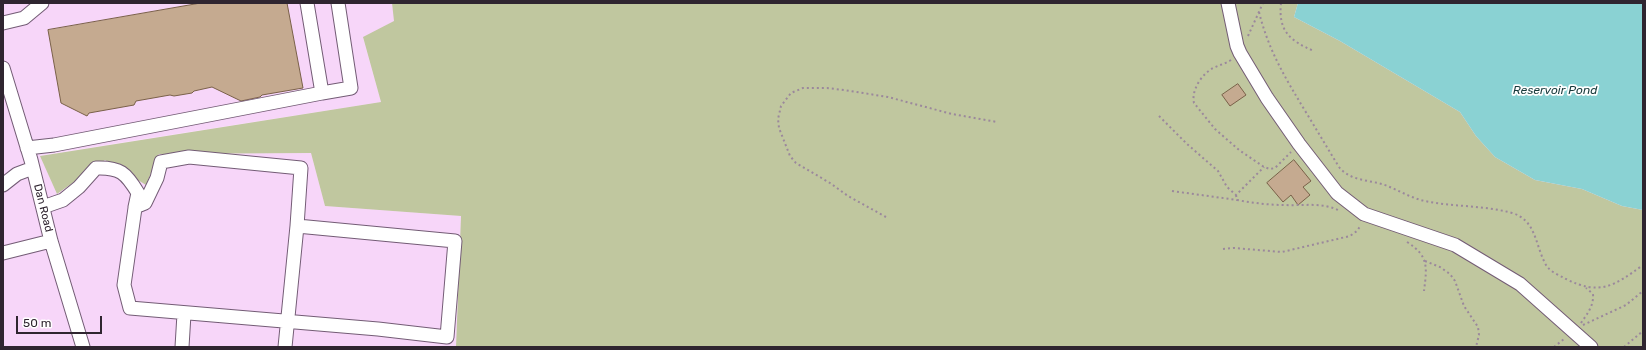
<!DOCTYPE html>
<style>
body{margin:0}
#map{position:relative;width:1646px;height:350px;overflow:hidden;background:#fbe0fc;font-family:Rubik,sans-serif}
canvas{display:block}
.frame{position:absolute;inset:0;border:4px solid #2f2530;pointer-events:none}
.scale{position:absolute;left:16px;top:316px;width:86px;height:18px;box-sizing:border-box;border:2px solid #2f2530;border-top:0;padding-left:5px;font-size:12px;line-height:14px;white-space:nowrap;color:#2f2530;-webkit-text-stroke:3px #fff;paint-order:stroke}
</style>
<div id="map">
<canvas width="1646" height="350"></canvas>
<div class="frame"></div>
<div class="scale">50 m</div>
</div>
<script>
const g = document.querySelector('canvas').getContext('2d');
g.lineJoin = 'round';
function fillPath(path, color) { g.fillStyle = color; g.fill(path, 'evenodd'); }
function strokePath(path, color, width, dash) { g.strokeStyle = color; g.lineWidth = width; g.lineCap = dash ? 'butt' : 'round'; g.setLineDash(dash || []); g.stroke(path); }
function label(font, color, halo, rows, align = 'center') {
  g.font = font + ' Rubik,sans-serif'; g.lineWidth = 3.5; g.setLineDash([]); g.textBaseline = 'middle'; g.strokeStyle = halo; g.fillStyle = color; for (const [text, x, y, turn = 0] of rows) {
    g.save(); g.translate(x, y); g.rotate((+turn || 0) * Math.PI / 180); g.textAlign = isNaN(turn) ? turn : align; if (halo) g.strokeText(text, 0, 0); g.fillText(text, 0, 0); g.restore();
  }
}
const built = new Path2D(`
 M3,3H392L395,21L363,38L381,102L40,155L57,194L105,160L146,185L159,154L311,153L325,206L461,216L456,347H3Z`);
const green = new Path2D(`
 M392,3H1298L1294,17L1340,41L1460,112L1476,136L1495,157L1535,180L1582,189L1622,206L1643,210V347H456L461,216L325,206L311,153L159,154L146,185L105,160L57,194L40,156L381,102L363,37L394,21Z`);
const water = new Path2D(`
 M1298,3H1643V210L1622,206L1582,189L1535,180L1495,157L1476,136L1460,112L1340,41L1294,17Z`);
const building = new Path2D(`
 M201,3H287L303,88L262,95L260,97L241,101L212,87L194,91L192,93L174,96L170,95L136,101L134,105L89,113L87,116L61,103L48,30Z
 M1238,84L1246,95L1230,106L1222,95Z
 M1294,160L1311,181L1303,187L1310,195L1298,205L1291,195L1283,202L1267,183Z`);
const path = new Path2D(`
 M1281,3C1278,31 1290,41 1314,51
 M1259,12C1269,52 1286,79 1307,114C1318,132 1328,149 1339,167C1349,180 1367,180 1382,184C1397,189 1410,198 1425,201C1453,207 1483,205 1512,213C1536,220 1535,244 1545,263C1549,272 1559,275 1566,279C1600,296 1614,286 1643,265
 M1248,36L1263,3
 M1231,60C1225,64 1219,65 1213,68C1202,74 1191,90 1194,103L1215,129L1239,150L1264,167L1270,169L1275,168L1291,152
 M1159,116L1187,144L1218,171L1227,187L1236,195L1264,167
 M1172,191L1237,200
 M1236,195L1237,200C1253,203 1269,205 1285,205C1303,206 1321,202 1338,210
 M886,217L848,196L830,183L796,163L790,156L779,128L778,119L781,106L791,93L803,88H827L844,90L888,97L952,114L997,122
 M1407,242C1429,256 1427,267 1424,291
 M1223,249L1234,248L1282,252L1350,236L1357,231L1361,225
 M1425,261L1440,267L1450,274L1455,281L1464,306L1478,327L1479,335L1476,347
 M1581,323C1587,314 1594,306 1593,294L1586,288
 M1583,325L1626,305L1643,291
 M1554,347L1564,339
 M1624,347L1643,331`);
const minor = new Path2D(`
 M1228,3L1237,46L1240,53L1267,98L1299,144L1337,193L1364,214L1455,245L1520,284L1591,347
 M3,23L24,18L42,3
 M3,68L31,160L51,241L83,347
 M322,93L351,88L338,3
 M27,148L54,145L322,93L307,3
 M3,185L17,174L33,168
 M43,207L63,200L79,187L96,168C120,167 126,173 138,193L135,207V208L124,285L130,308L378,329L447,337L455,241L297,226L301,168L189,157L161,162L157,178L145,203L135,207
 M3,253L51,241
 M182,347L184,314
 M285,347L297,226`);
const streetNames = [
 ["Dan Road",43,208,76]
];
const waterNames = [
 ["Reservoir Pond",1555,91]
];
fillPath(built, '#f7d6f9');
fillPath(green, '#c0c79f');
fillPath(water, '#8ad2d3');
fillPath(building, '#c5aa90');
strokePath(building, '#7a6149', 1);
strokePath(minor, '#735c75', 15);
strokePath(path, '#9b889c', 2, [2, 3]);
strokePath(minor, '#fff', 13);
label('11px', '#2f2530', '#fff', streetNames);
label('italic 12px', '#16393a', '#fff', waterNames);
</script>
